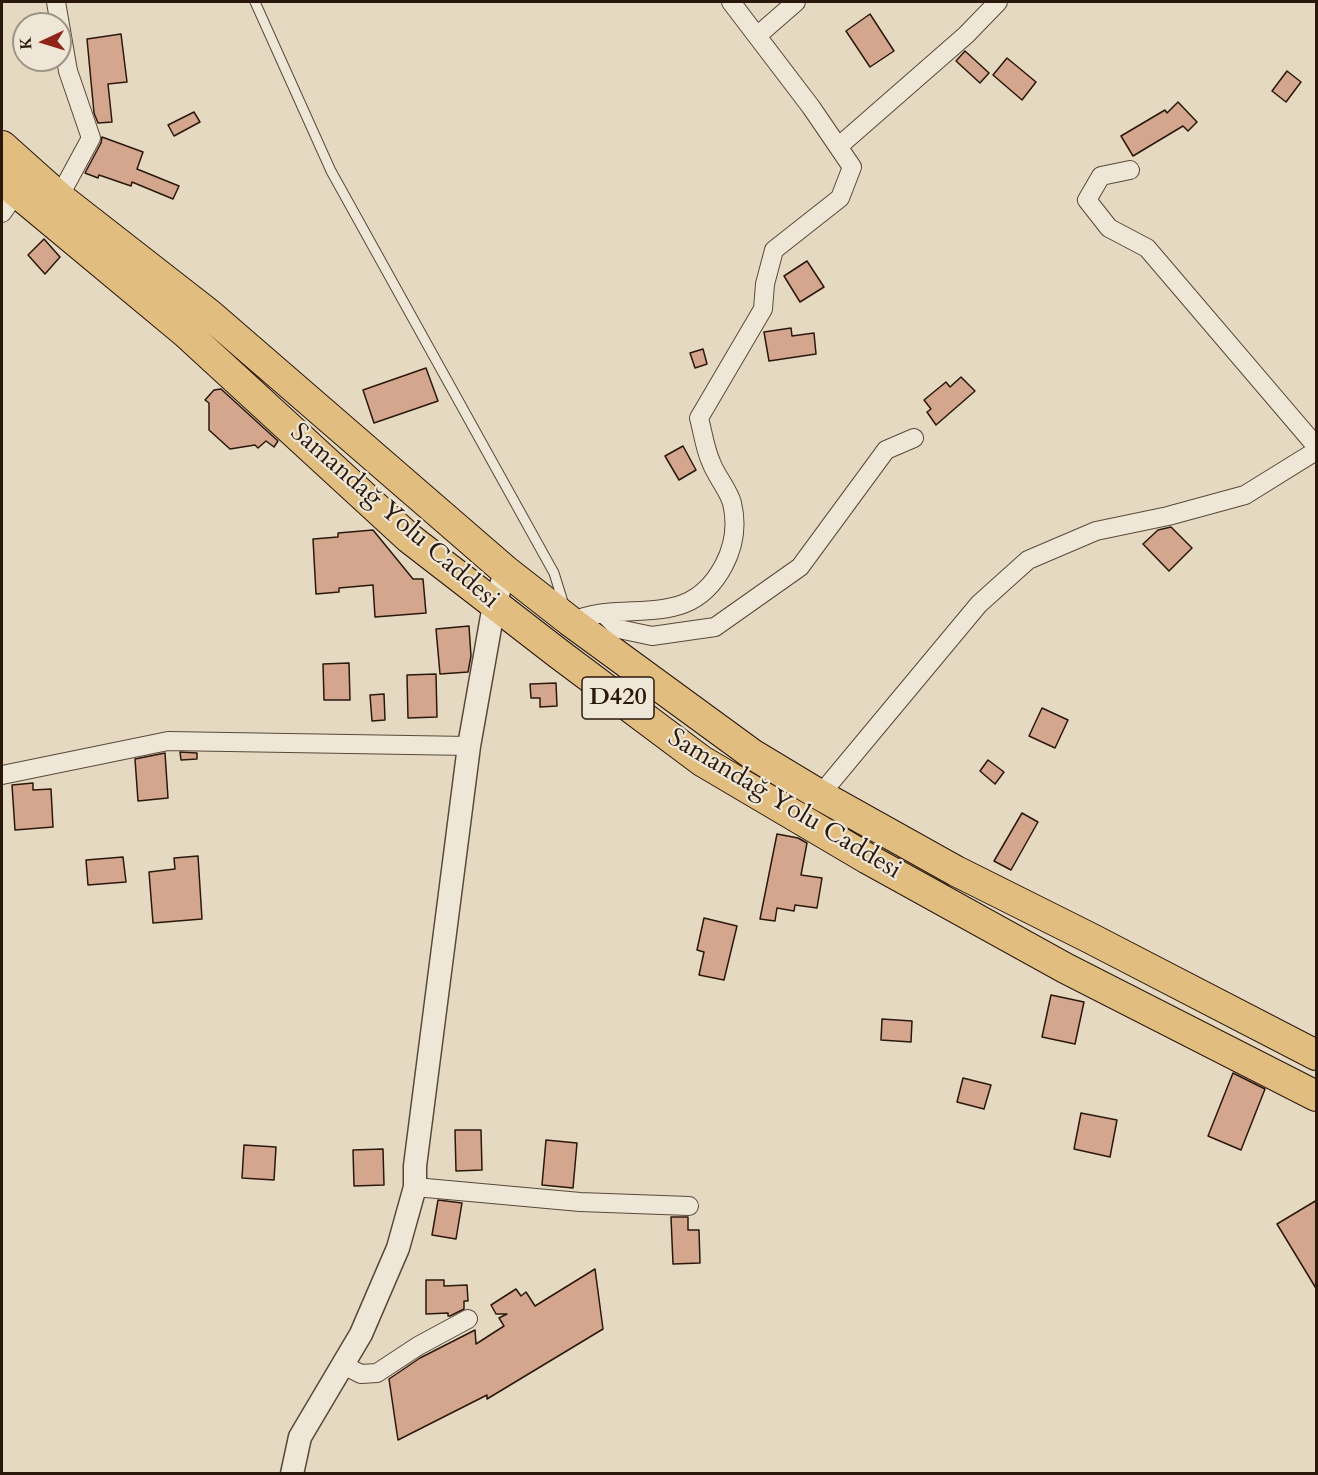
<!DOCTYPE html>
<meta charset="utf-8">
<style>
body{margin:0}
#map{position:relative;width:1318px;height:1475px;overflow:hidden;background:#e5dac1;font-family:Cardo,serif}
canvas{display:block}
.frame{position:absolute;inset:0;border:3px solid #2a180c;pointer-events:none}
.north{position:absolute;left:12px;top:12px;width:60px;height:60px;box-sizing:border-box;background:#eee7d7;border:2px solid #a09486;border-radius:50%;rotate:266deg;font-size:16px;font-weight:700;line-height:24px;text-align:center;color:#2a180c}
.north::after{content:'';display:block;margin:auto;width:21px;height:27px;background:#8f2418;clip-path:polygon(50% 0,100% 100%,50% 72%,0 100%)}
</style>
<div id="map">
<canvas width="1318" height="1475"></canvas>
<div class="frame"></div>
<div class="north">K</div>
</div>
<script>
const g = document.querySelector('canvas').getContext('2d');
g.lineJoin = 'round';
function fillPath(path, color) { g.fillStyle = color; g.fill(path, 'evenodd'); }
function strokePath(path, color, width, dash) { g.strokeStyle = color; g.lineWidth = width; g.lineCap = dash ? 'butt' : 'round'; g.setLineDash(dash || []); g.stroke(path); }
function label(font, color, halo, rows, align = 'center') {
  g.font = font + ' Cardo,serif'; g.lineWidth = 4.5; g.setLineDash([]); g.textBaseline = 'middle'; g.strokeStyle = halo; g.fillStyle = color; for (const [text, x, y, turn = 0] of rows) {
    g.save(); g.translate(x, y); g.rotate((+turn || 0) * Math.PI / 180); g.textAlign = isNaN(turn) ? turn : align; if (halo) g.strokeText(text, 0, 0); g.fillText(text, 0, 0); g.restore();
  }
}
const building = new Path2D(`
 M870,14L894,51L870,67L846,31Z
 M121,34L127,82L108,84L112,122L98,123L94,113L87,39Z
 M965,51L989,73L980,83L956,61Z
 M1007,58L1036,82L1022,100L993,75Z
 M1287,71L1301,82L1286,102L1272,91Z
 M1178,102L1197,122L1188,131L1183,126L1133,156L1121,136L1165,110L1167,113Z
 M194,112L200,122L174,136L168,125Z
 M102,137L143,152L137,169L179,186L173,199L132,182L131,186L99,175L98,178L85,173L101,143Z
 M44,239L60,257L45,274L28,255Z
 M807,261L824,287L800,302L784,276Z
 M791,328L792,336L814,333L816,354L769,361L764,332Z
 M703,349L707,364L695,368L690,353Z
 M426,368L438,401L374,423L363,390Z
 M961,377L975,391L936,425L927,412L931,409L924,400L946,382L950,387Z
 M221,389L278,441L274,447L266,441L258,448L255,445L230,449L209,430V403L205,400L214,390Z
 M683,446L696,470L679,480L665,456Z
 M1171,527L1192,548L1169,571L1143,544L1158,530Z
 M373,530L413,579H423L426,613L375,617L373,585L339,588V592L316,594L313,539L338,537V533Z
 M469,626L471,656L468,672L440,674L436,629Z
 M349,663L350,700H324L323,664Z
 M436,674L437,717L408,718L407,675Z
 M556,683L557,706L540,707V698H531L530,684Z
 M384,694L385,720L372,721L370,695Z
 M1042,708L1068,720L1055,748L1029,736Z
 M180,752L197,753V759L181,760Z
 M165,753L168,798L138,801L135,759Z
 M988,760L1004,772L995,784L980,771Z
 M33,783V790L51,789L53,827L15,830L12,785Z
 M1022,813L1038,822L1011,870L994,861Z
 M777,834L798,838L807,843L801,875L822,878L817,908L795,905L794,911L777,908L775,921L760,919Z
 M198,856L202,919L153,923L149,872L175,869L174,858Z
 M123,857L126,882L88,885L86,860Z
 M704,918L737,926L724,980L699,975L704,952L697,950Z
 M1051,995L1084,1002L1075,1044L1042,1037Z
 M882,1019L912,1021L911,1042L881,1040Z
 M1233,1073L1265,1089L1241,1150L1208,1136Z
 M963,1078L991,1085L984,1109L957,1102Z
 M1081,1113L1117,1120L1110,1157L1074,1149Z
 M455,1130H481L482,1170L456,1171Z
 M546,1140L577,1143L573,1188L542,1185Z
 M244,1145L276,1147L274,1180L242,1178Z
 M383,1149L384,1185L354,1186L353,1150Z
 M438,1200L462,1203L456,1239L432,1235Z
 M1317,1200V1290L1277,1224Z
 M671,1217H688V1230H699L700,1263L673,1264Z
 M595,1269L603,1329L487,1399V1395L398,1440L389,1379L420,1358L475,1330L476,1344L504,1326L499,1318L507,1314H496L491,1305L516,1289L521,1296L526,1292L535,1306Z
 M426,1280H444V1286L467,1285L468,1301H464V1309L450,1316H448V1313L426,1314Z`);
const service = new Path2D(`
 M255,2L331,171L554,573L564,605`);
const minor = new Path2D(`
 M56,2L68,71L91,138L59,197
 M757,36L796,2
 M839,146L966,35L998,2
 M1130,170L1101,176L1087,200L1109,228L1147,248L1316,446
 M2,213L16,193
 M603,613L619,629L652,636L715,627L800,567L886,450L914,438
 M570,621C581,618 593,614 605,613C656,608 696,618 724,565C734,546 737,524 732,503C728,489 716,476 711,462C705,449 703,433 699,418L763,309L765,284L774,250L840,198L852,167L811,107L731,2
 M2,775L168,741L469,746
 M820,795L979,604L1028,560L1096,531L1168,516L1245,495L1316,451
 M415,1187L580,1202L689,1206
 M343,1365L361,1374L377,1373L418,1346L468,1319`);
const tertiary = new Path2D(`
 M292,1474L300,1437L361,1334L398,1248L415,1187V1166L469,746L494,605L506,571`);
const trunk = new Path2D(`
 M2,146L59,197L209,314L506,571L570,621L752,754L820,795L956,871L1088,937L1316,1055
 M2,180L186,333L409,538L559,654L702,761L868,859L1065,968L1316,1096`);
const shields = [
 [618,698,72]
];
const shieldNames = [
 ["D420",618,698]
];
const streetNames = [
 ["Samandağ Yolu Caddesi",394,517,41],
 ["Samandağ Yolu Caddesi",784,805,31]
];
fillPath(building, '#d5a68e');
strokePath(building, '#2a180c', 1.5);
strokePath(service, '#594839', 11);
strokePath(minor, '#594839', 20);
strokePath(tertiary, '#594839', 25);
strokePath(trunk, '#2a180c', 32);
strokePath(service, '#eee7d7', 9);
strokePath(minor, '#eee7d7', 18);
strokePath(tertiary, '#eee7d7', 22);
strokePath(trunk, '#e2bd80', 30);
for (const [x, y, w] of shields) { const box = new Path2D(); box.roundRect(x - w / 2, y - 21, w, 42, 4.5); g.fillStyle = '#eee7d7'; g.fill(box); strokePath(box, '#2a180c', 1.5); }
label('bold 24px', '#2a180c', null, shieldNames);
label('26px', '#2a180c', '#eee7d7', streetNames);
</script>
